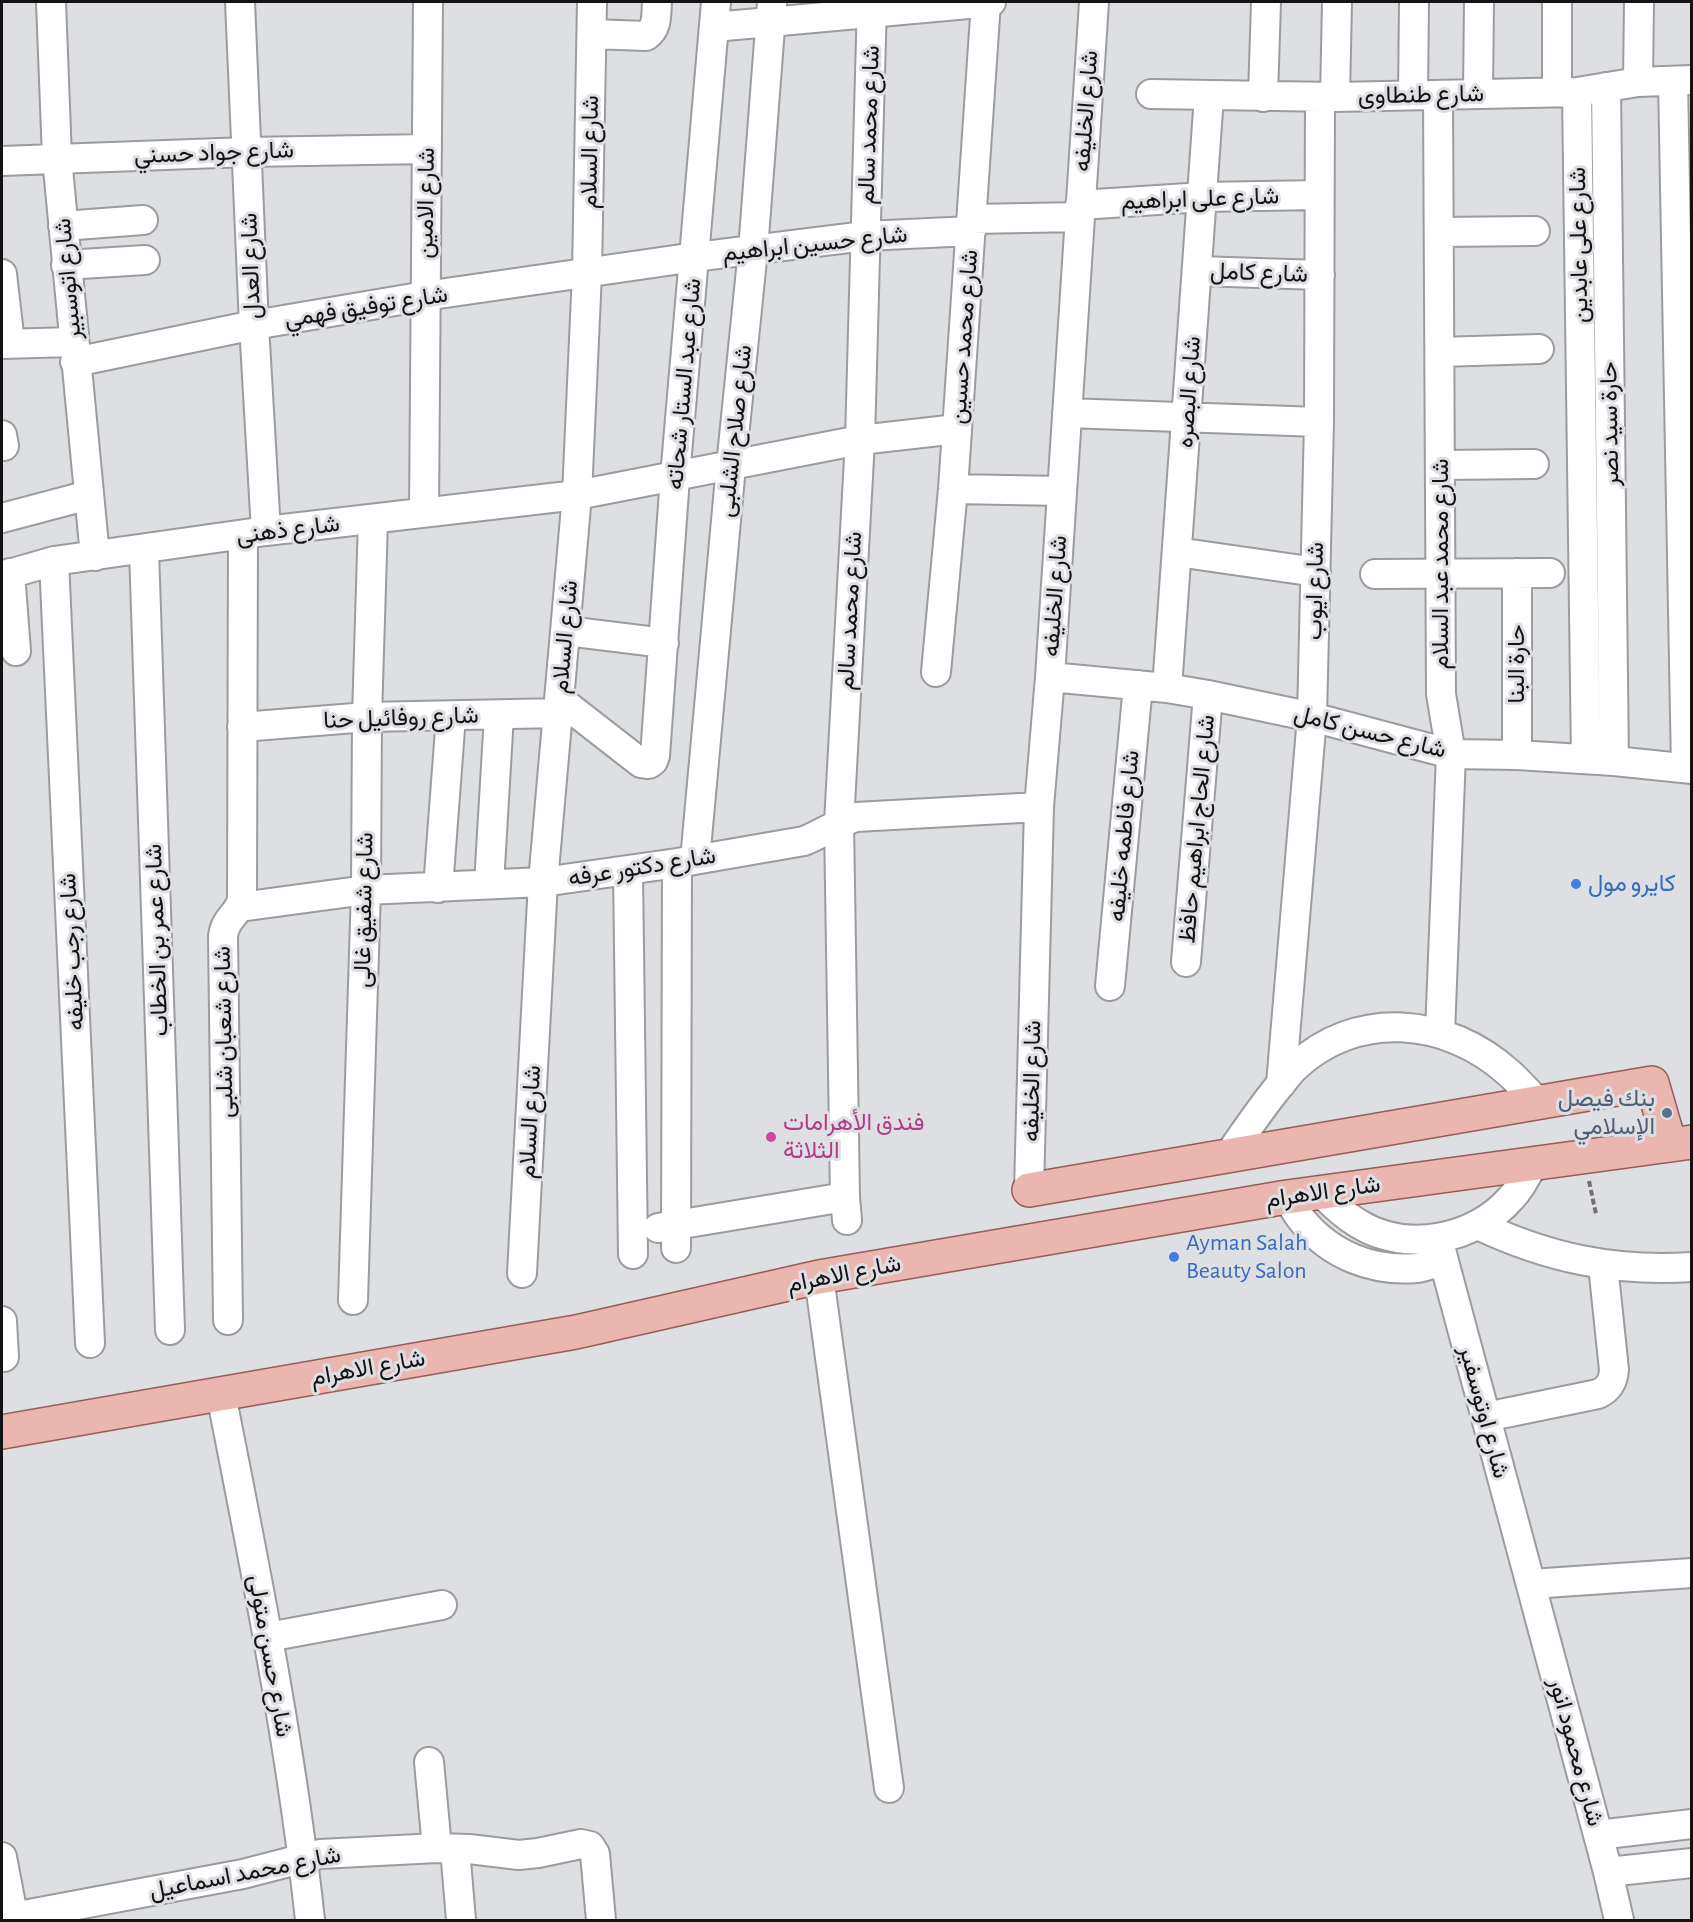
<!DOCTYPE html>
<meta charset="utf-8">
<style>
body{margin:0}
#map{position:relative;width:1693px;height:1922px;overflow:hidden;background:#dedfe2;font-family:"Alegreya Sans",sans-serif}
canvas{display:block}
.frame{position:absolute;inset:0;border:3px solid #131314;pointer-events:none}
</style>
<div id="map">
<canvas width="1693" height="1922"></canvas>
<div class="frame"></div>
</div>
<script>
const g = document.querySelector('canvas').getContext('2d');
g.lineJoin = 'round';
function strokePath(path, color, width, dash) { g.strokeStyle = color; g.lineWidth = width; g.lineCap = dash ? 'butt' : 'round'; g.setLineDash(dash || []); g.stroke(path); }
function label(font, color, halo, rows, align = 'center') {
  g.font = font + ' "Alegreya Sans",Vazirmatn,sans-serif'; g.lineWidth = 6; g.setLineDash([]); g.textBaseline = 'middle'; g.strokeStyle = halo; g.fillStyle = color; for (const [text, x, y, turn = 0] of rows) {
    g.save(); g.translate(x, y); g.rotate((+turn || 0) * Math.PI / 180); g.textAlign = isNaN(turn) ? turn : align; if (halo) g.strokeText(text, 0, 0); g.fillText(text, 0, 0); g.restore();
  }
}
const path = new Path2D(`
 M1589,1181L1596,1214`);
const minor = new Path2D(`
 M51,2L57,158L95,556
 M240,2L254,325L266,531
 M1557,2V92
 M714,27L991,2
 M592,34L646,36C658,28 656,15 657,2
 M1673,81L1686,768
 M1638,82L1639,2
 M1606,87L1614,761
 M1577,92L1586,759
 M1151,94L1335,97L1577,92L1638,82L1691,80
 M1478,94L1479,2
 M1413,95L1414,2
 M1438,95L1441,694L1451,754L1440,1033
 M1263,97L1266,2
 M1335,97L1337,2
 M2,161L247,152L427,149
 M1080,205L1203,197L1319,195
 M972,219L1079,217
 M63,226L143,220
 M1439,232L1535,231
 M66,265L145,260
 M1198,271L1320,275
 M2,274L10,343
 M2,344L73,342
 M1440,352L1539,349
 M75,362L254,325L425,296L695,257L865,236L971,231
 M1067,413L1319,422
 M2,435L4,446
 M1441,465L1534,464
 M953,489L1062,491
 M424,512L428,2
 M2,518L89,495
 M144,550L170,1330
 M1177,552L1316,572
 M54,561L90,1343
 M10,573L16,651
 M1517,573V755
 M1375,574L1550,573
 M2,576L54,561L266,531L577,495L860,440L957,429
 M567,631L664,643
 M936,672L953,489L986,2
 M1050,677L1167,688L1208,695L1312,717L1451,754L1517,755L1614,761L1692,769
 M1167,688L1209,96
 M560,700L641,763L649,764L653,761L655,756L675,477L716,2
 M242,727L367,717L559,713
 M695,860L731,466L753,250L772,2
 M628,871L633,1254
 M489,884L499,715
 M438,888L451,716
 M240,907L366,890L543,882L677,863L804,841C822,834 837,823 856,817L1039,807
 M1186,962L1208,695
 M1110,986L1138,685
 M1281,1084L1312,717L1319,422L1320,97
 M1228,1156C1245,1132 1261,1108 1279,1086C1284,1080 1289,1073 1294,1068C1356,1009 1447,1017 1509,1073C1519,1082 1528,1093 1538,1102
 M1029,1190L1039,807L1050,677L1094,2
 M1320,1191C1332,1204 1344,1215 1359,1224C1407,1253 1475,1240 1511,1198C1521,1188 1527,1176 1533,1163
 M1287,1197C1292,1204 1296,1213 1302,1220C1330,1255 1373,1272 1417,1268C1425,1267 1435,1263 1443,1261
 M847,1220L845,1197L839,823L860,440L872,2
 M1478,1225C1548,1258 1614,1272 1692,1267
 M658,1228L845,1197
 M1438,1239L1608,1872L1619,1920
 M676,1248L677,863
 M522,1273L543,882L577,495L587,273L592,2
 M819,1277L889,1788
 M353,1300L366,890L367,717L373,520
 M228,1320L223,936C226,916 239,915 242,899L243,535
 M2,1321L4,1357
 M221,1394C255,1568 291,1743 310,1920
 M1486,1417L1598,1394C1609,1389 1613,1382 1614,1370L1603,1265
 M1531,1584L1692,1573
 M268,1637L442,1605
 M429,1762L437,1848
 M1598,1835L1692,1824
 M455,1849L461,1920
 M2,1857L14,1920
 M1608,1872L1692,1863
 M13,1917L243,1874L320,1854L437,1848L469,1849L519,1855L538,1853L581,1844L590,1846L595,1854L601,1920`);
const major = new Path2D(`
 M1029,1190L1652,1083L1670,1145
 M2,1432L576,1332L819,1277L1287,1197L1692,1142`);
const markers = [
 [1576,884,6,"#3f7fe0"],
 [1667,1113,6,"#5c6f8a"],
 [771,1137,6,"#d1479c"],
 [1174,1257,6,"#3f7fe0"]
];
const streetNames = [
 ["شارع طنطاوى",1421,95,-1],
 ["شارع الخليفه",1086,111,-86],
 ["شارع محمد سالم",869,125,-88],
 ["شارع السلام",590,152,-89],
 ["شارع جواد حسني",214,153,-2],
 ["شارع على ابراهيم",1200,199,-2],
 ["شارع الامين",426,203,-89],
 ["شارع حسين ابراهيم",815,244,-6],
 ["شارع على عابدين",1579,245,-91],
 ["شارع العدل",251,266,-92],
 ["شارع كامل",1259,273,2],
 ["شارع اتوسبير",68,279,-95],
 ["شارع توفيق فهمي",366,307,-9],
 ["شارع محمد حسين",964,337,-86],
 ["شارع عبد الستار شحاته",684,384,-85],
 ["شارع البصره",1189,392,-86],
 ["حارة سيد نصر",1610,424,-91],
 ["شارع صلاح الشلبى",735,431,-84],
 ["شارع ذهنى",288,530,-7],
 ["شارع محمد عبد السلام",1441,564,-90],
 ["شارع ايوب",1315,591,-89],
 ["شارع الخليفه",1055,596,-86],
 ["شارع محمد سالم",850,611,-87],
 ["شارع السلام",565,637,-85],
 ["حارة البنا",1517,664,-90],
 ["شارع روفائيل حنا",401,718,-2],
 ["شارع حسن كامل",1370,732,14],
 ["شارع الحاج ابراهيم حافظ",1197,829,-85],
 ["شارع فاطمه خليفه",1124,836,-85],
 ["شارع دكتور عرفه",642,867,-9],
 ["شارع شفيق غالى",364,910,-89],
 ["شارع عمر بن الخطاب",157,940,-92],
 ["شارع رجب خليفه",72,952,-93],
 ["شارع شعبان شلبى",224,1032,-91],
 ["شارع الخليفه",1032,1081,-89],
 ["شارع السلام",530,1122,-87],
 ["شارع الاهرام",1323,1192,-8],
 ["شارع الاهرام",844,1274,-11],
 ["شارع الاهرام",368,1368,-10],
 ["شارع اوتوسفير",1484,1412,75],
 ["شارع حسن متولى",270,1656,80],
 ["شارع محمود انور",1576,1752,75],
 ["شارع محمد اسماعيل",245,1873,-11]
];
const shopNames = [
 ["كايرو مول",1588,884],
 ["Ayman Salah",1186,1243],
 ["Beauty Salon",1186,1271]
];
const serviceNames = [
 ["بنك فيصل",1655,1099],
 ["الإسلامي",1655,1127]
];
const hotelNames = [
 ["فندق الأهرامات",783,1123],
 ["الثلاثة",783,1151]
];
strokePath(minor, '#9b9c9f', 32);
strokePath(major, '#965d57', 36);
strokePath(path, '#717173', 4, [6, 3]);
strokePath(minor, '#fff', 28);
strokePath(major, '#ebb6b0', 33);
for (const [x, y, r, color] of markers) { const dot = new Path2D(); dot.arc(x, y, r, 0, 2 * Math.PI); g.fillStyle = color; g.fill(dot); strokePath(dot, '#dedfe2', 2); }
label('24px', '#131314', '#dedfe2', streetNames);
label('24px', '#366cbe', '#dedfe2', shopNames, 'left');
label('24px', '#4e5e75', '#dedfe2', serviceNames, 'right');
label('24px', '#b23c85', '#dedfe2', hotelNames, 'left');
</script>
